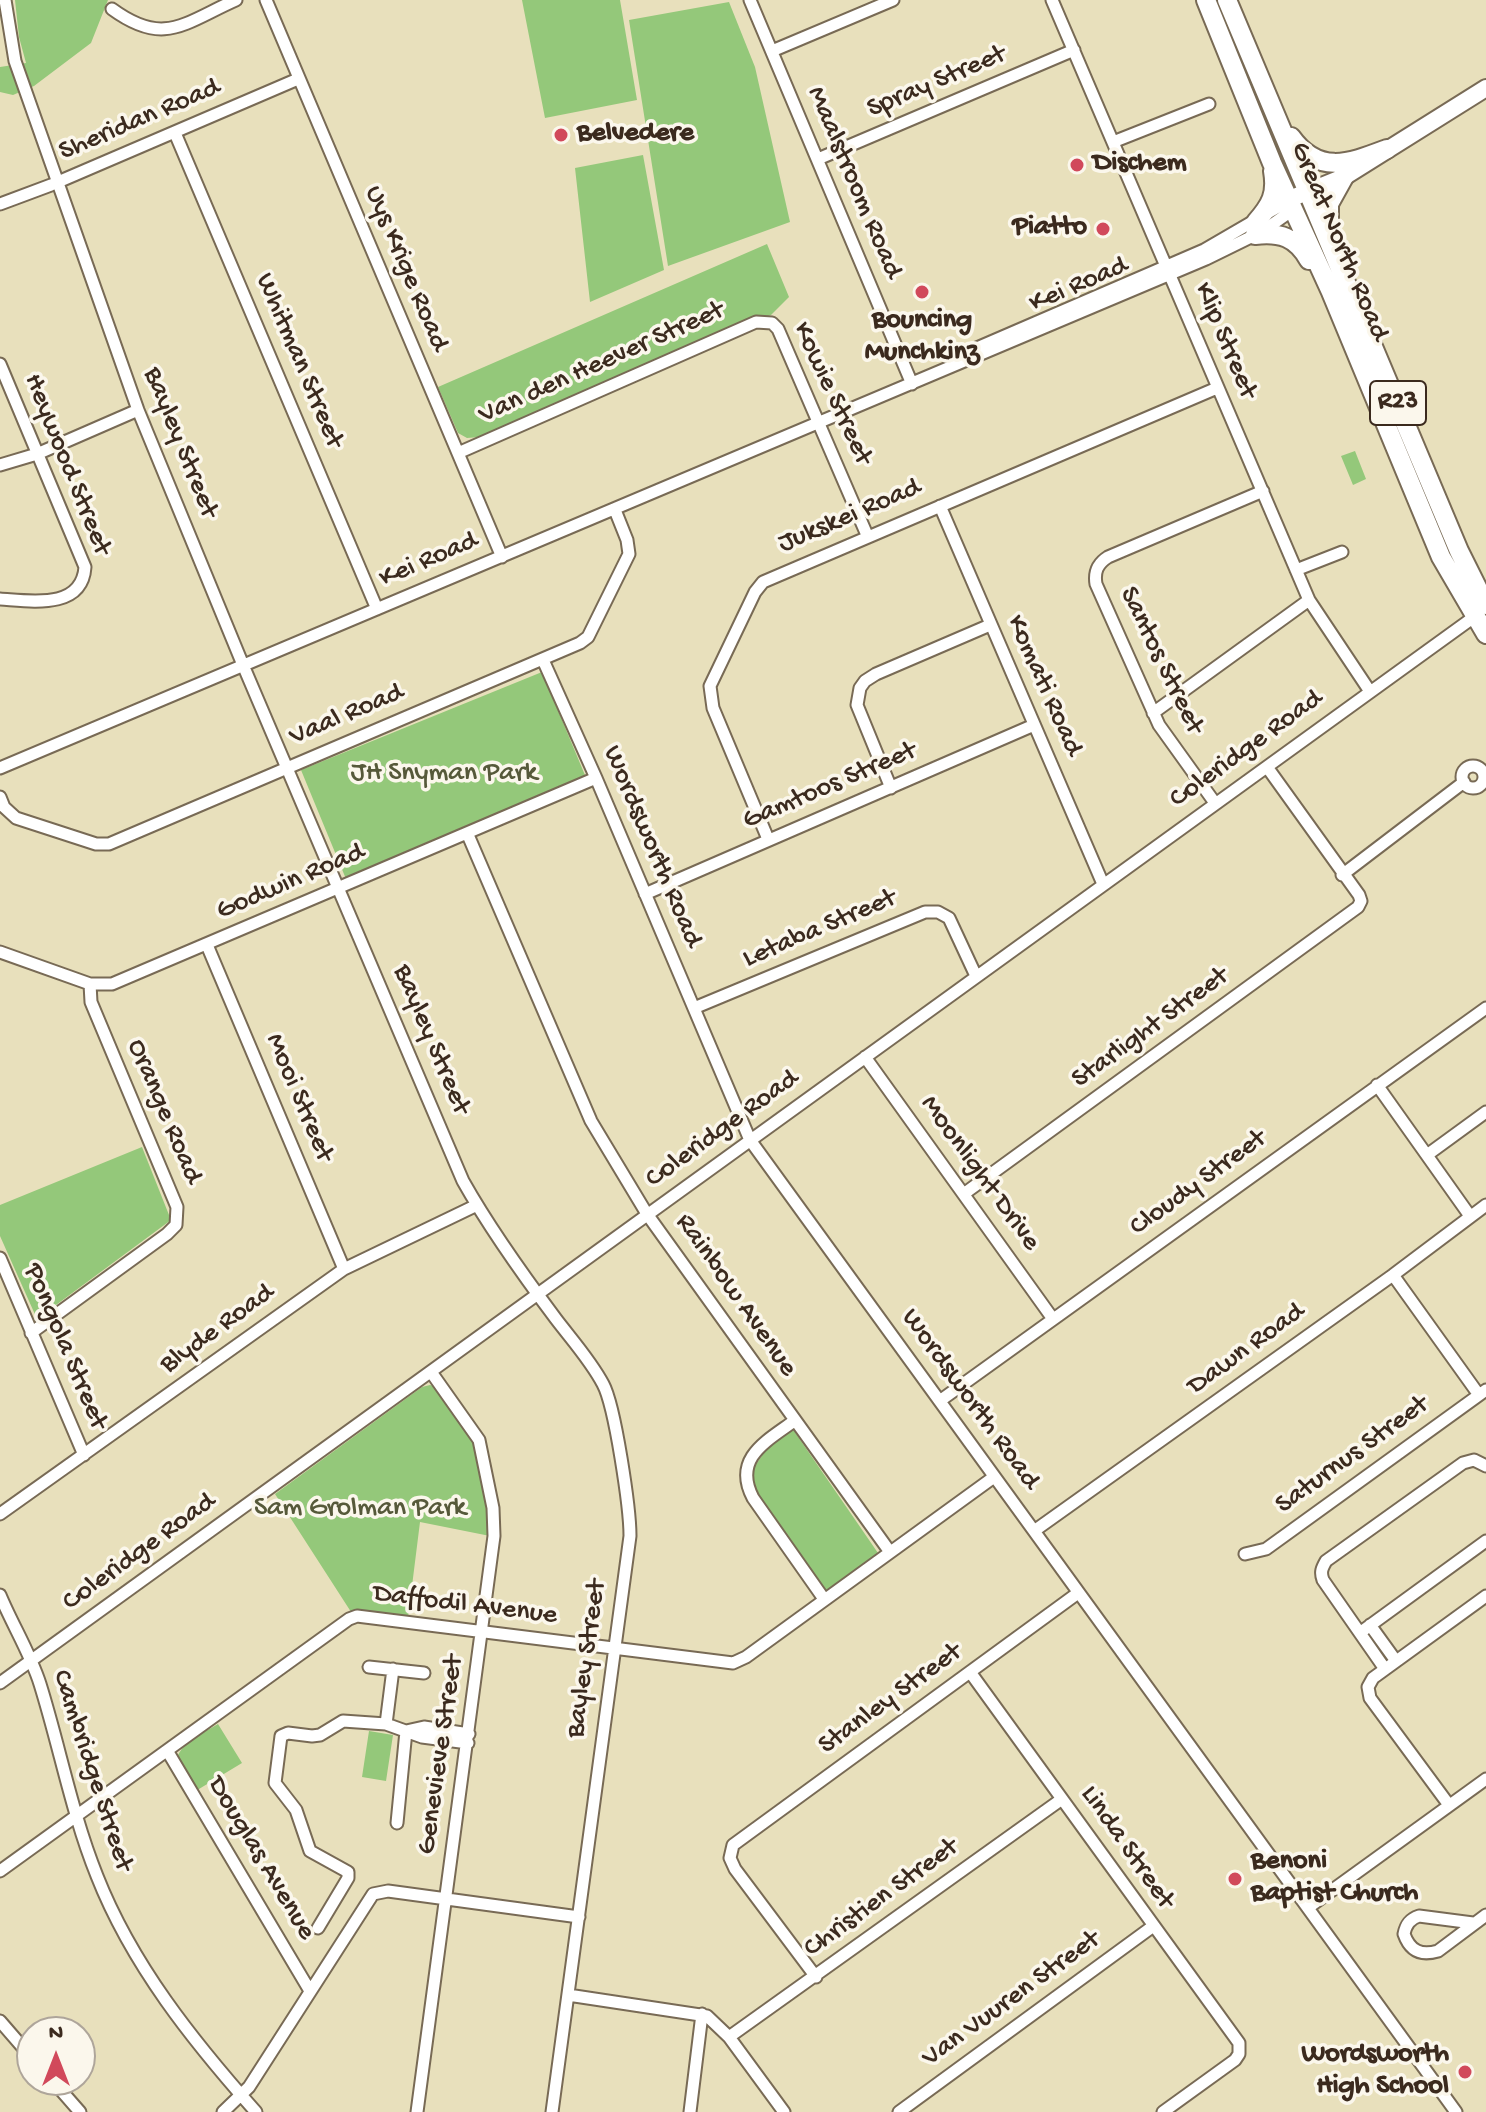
<!DOCTYPE html>
<style>
body{margin:0}
#map{position:relative;width:1486px;height:2112px;overflow:hidden;background:#e8e0bc;font-family:"Gochi Hand",sans-serif}
canvas{display:block}
.north{position:absolute;left:16px;top:2016px;width:80px;height:80px;box-sizing:border-box;background:#fbf7ec;border:2px solid #aea59a;border-radius:50%;rotate:0deg;font-size:22px;font-weight:700;line-height:32px;text-align:center;color:#3b2a1e}
.north::after{content:'';display:block;margin:auto;width:28px;height:36px;background:#d1495b;clip-path:polygon(50% 0,100% 100%,50% 72%,0 100%)}
</style>
<div id="map">
<canvas width="1486" height="2112"></canvas>
<div class="north">N</div>
</div>
<script>
const g = document.querySelector('canvas').getContext('2d');
g.lineJoin = 'round';
function fillPath(path, color) { g.fillStyle = color; g.fill(path, 'evenodd'); }
function strokePath(path, color, width, dash) { g.strokeStyle = color; g.lineWidth = width; g.lineCap = dash ? 'butt' : 'round'; g.setLineDash(dash || []); g.stroke(path); }
function label(font, color, halo, rows, align = 'center') {
  g.font = font + ' "Gochi Hand",sans-serif'; g.lineWidth = 7; g.setLineDash([]); g.textBaseline = 'middle'; g.strokeStyle = halo; g.fillStyle = color; for (const [text, x, y, turn = 0] of rows) {
    g.save(); g.translate(x, y); g.rotate((+turn || 0) * Math.PI / 180); g.textAlign = isNaN(turn) ? turn : align; if (halo) g.strokeText(text, 0, 0); g.fillText(text, 0, 0); g.restore();
  }
}
const green = new Path2D(`
 M15,0H108L91,43L34,86L13,95L0,92V67L26,63L19,37Z
 M522,0H620L637,100L545,118Z
 M729,2L755,67L790,222L668,266L629,20Z
 M643,155L664,270L590,302L575,168Z
 M767,244L789,297L771,315L480,437L467,438L458,433L438,387Z
 M1355,451L1366,479L1353,485L1341,456Z
 M542,672L587,780L346,879L301,770Z
 M142,1147L171,1220L37,1319L0,1236V1205Z
 M430,1385L434,1386L477,1448L490,1536L420,1522L408,1618L353,1615L275,1494L422,1387Z
 M792,1428L878,1553L825,1595L755,1498L751,1472L769,1445Z
 M218,1724L242,1763L194,1792L175,1763C181,1741 200,1735 218,1724Z
 M369,1731L393,1735L386,1781L362,1777Z`);
const street = new Path2D(`
 M5,0L15,61L138,410L243,665L463,1181C490,1229 523,1275 556,1319C572,1340 591,1361 603,1384C615,1406 630,1508 630,1536L552,2112
 M266,0L502,557
 M750,0L912,384
 M1052,0L1309,600L1369,690
 M112,9C164,47 184,23 236,0
 M772,51L893,0
 M175,133L377,609
 M1113,142L1209,104
 M818,159L1074,50
 M0,204L51,185L298,79
 M956,357L1204,250L1290,200
 M0,364L85,567C82,610 31,601 0,599
 M458,453L756,322L772,323L778,329L867,535
 M0,465L37,454L138,410
 M940,506L1103,884
 M1296,570L1342,552
 M543,660L596,778L750,1140L1456,2112
 M1153,713L1309,600
 M1462 777a11 11 0 1 1 22 0a11 11 0 1 1-22 0Z
 M0,768L1206,259L1263,231L1294,209
 M891,788L857,705L860,688L865,681L876,674L990,625
 M0,797L4,807L16,818L96,844H109L580,643L588,637L629,554L627,540L615,510
 M1215,803L1159,725L1096,584C1094,572 1097,564 1108,557L1263,491
 M468,835L591,1121L647,1214L890,1552
 M768,839L713,708L710,686L755,592L763,582L1217,388
 M1342,875L1464,782
 M645,894L1034,725
 M207,945L344,1269
 M0,952L90,984H112L596,778
 M694,1008L925,912H938L949,918L976,976
 M865,1057L1053,1319
 M1377,1085L1470,1216
 M1427,1155L1486,1112
 M965,1193L1358,907L1361,901L1359,895L1267,767
 M0,1258L84,1455
 M1393,1275L1479,1395
 M31,1333L167,1234L176,1225L177,1207L91,1002L90,984
 M941,1400L1486,1008
 M794,1421C767,1441 732,1458 753,1498L824,1599
 M0,1514L344,1269L477,1205
 M1034,1531L1393,1275L1486,1205
 M1245,1554L1266,1549L1486,1390
 M0,1595C12,1624 31,1655 40,1684C60,1748 72,1814 97,1876C132,1965 193,2041 256,2112
 M1370,1625L1396,1661
 M1361,1632L1486,1541
 M369,1667L424,1673
 M1385,1669L1323,1580C1320,1572 1322,1568 1326,1561L1463,1463L1474,1460L1486,1466
 M970,1672L1239,2043V2054L1235,2060L1163,2112
 M0,1683L1474,617
 M386,1724L393,1669
 M406,1731L424,1727L469,1734
 M168,1752L310,1991
 M1449,1805L1370,1698L1368,1687L1373,1678L1486,1596
 M397,1823L406,1731
 M0,1871L349,1619L357,1616L733,1663L746,1657L994,1477
 M1309,1907L1486,1779
 M1473,1923L1419,1916C1410,1919 1406,1924 1404,1934C1410,1951 1421,1956 1438,1951L1486,1915
 M318,1928L348,1878V1872L310,1851L296,1810L275,1783L281,1736L288,1733L312,1736L320,1735L343,1721L386,1724L422,1737L468,1743
 M816,1977L735,1869L730,1858L733,1845L1078,1593
 M568,1995L707,2016L729,2037L784,2112
 M0,2021L32,2058
 M729,2037L1062,1799
 M52,2080L80,2112
 M223,2112L249,2087L373,1894L388,1891L579,1917
 M417,2112L494,1536L493,1508L479,1440L431,1372
 M690,2112L702,2014
 M899,2112L1152,1927`);
const secondary = new Path2D(`
 M1297,196L1344,177L1486,88`);
const primary = new Path2D(`
 M1206,0L1272,163L1331,292L1441,557L1486,634
 M1227,0L1459,551L1486,605
 M1291,137C1319,176 1350,163 1387,149
 M1256,222C1271,205 1277,194 1273,171
 M1329,230V204L1344,177
 M1255,235C1280,232 1296,237 1309,260`);
const markers = [
 [561,135,8,"#d1495b"],
 [1077,165,8,"#d1495b"],
 [1103,229,8,"#d1495b"],
 [922,292,8,"#d1495b"],
 [1235,1879,8,"#d1495b"],
 [1465,2072,8,"#d1495b"]
];
const shields = [
 [1398,403,56]
];
const shieldNames = [
 ["R23",1398,403]
];
const streetNames = [
 ["Spray Street",937,83,-23],
 ["Sheridan Road",140,121,-23],
 ["Maalstroom Road",853,183,67],
 ["Great North Road",1338,242,67],
 ["Uys Krige Road",405,269,67],
 ["Kei Road",1079,286,-23],
 ["Klip Street",1224,341,67],
 ["Whitman Street",298,361,67],
 ["Van den Heever Street",602,364,-24],
 ["Kowie Street",831,394,65],
 ["Bayley Street",179,443,68],
 ["Heywood Street",66,465,68],
 ["Jukskei Road",850,517,-23],
 ["Kei Road",429,561,-23],
 ["Santos Street",1160,661,64],
 ["Komati Road",1043,686,66],
 ["Vaal Road",347,716,-23],
 ["Coleridge Road",1247,750,-36],
 ["Gamtoos Street",830,787,-23],
 ["Wordsworth Road",651,847,67],
 ["Godwin Road",291,883,-23],
 ["Letaba Street",820,930,-23],
 ["Starlight Street",1151,1029,-36],
 ["Bayley Street",430,1040,67],
 ["Mooi Street",298,1098,67],
 ["Orange Road",163,1112,67],
 ["Coleridge Road",723,1130,-36],
 ["Moonlight Drive",979,1174,54],
 ["Cloudy Street",1199,1184,-36],
 ["Rainbow Avenue",735,1296,55],
 ["Blyde Road",218,1330,-36],
 ["Pongola Street",64,1347,67],
 ["Dawn Road",1247,1350,-36],
 ["Wordsworth Road",969,1400,54],
 ["Saturnus Street",1353,1456,-36],
 ["Coleridge Road",140,1553,-36],
 ["Daffodil Avenue",465,1606,7],
 ["Bayley Street",588,1659,-82],
 ["Stanley Street",891,1700,-36],
 ["Genevieve Street",442,1755,-82],
 ["Cambridge Street",91,1771,72],
 ["Linda Street",1126,1848,55],
 ["Douglas Avenue",260,1859,59],
 ["Christien Street",882,1899,-36],
 ["Van Vuuren Street",1012,2000,-36]
];
const poiNames = [
 ["Belvedere",577,135],
 ["Dischem",1093,165],
 ["Piatto",1087,229,"right"],
 ["Bouncing",922,322,"center"],
 ["Munchkinz",922,354,"center"],
 ["Benoni",1251,1863],
 ["Baptist Church",1251,1895],
 ["Wordsworth",1449,2056,"right"],
 ["High School",1449,2088,"right"]
];
const parkNames = [
 ["JH Snyman Park",444,775],
 ["Sam Grolman Park",360,1510]
];
fillPath(green, '#94c87a');
strokePath(street, '#786a55', 15);
strokePath(secondary, '#786a55', 20);
strokePath(primary, '#786a55', 22);
strokePath(street, '#fff', 11);
strokePath(secondary, '#fff', 16);
strokePath(primary, '#fff', 18);
for (const [x, y, r, color] of markers) { const dot = new Path2D(); dot.arc(x, y, r, 0, 2 * Math.PI); g.fillStyle = color; g.fill(dot); strokePath(dot, '#fbf7ec', 3); }
for (const [x, y, w] of shields) { const box = new Path2D(); box.roundRect(x - w / 2, y - 22, w, 44, 6); g.fillStyle = '#fbf7ec'; g.fill(box); strokePath(box, '#3b2a1e', 2); }
label('bold 26px', '#3b2a1e', null, shieldNames);
label('28px', '#3b2a1e', '#fbf7ec', streetNames);
label('bold 28px', '#3b2a1e', '#fbf7ec', poiNames, 'left');
label('28px', '#56593a', '#fbf7ec', parkNames);
</script>
